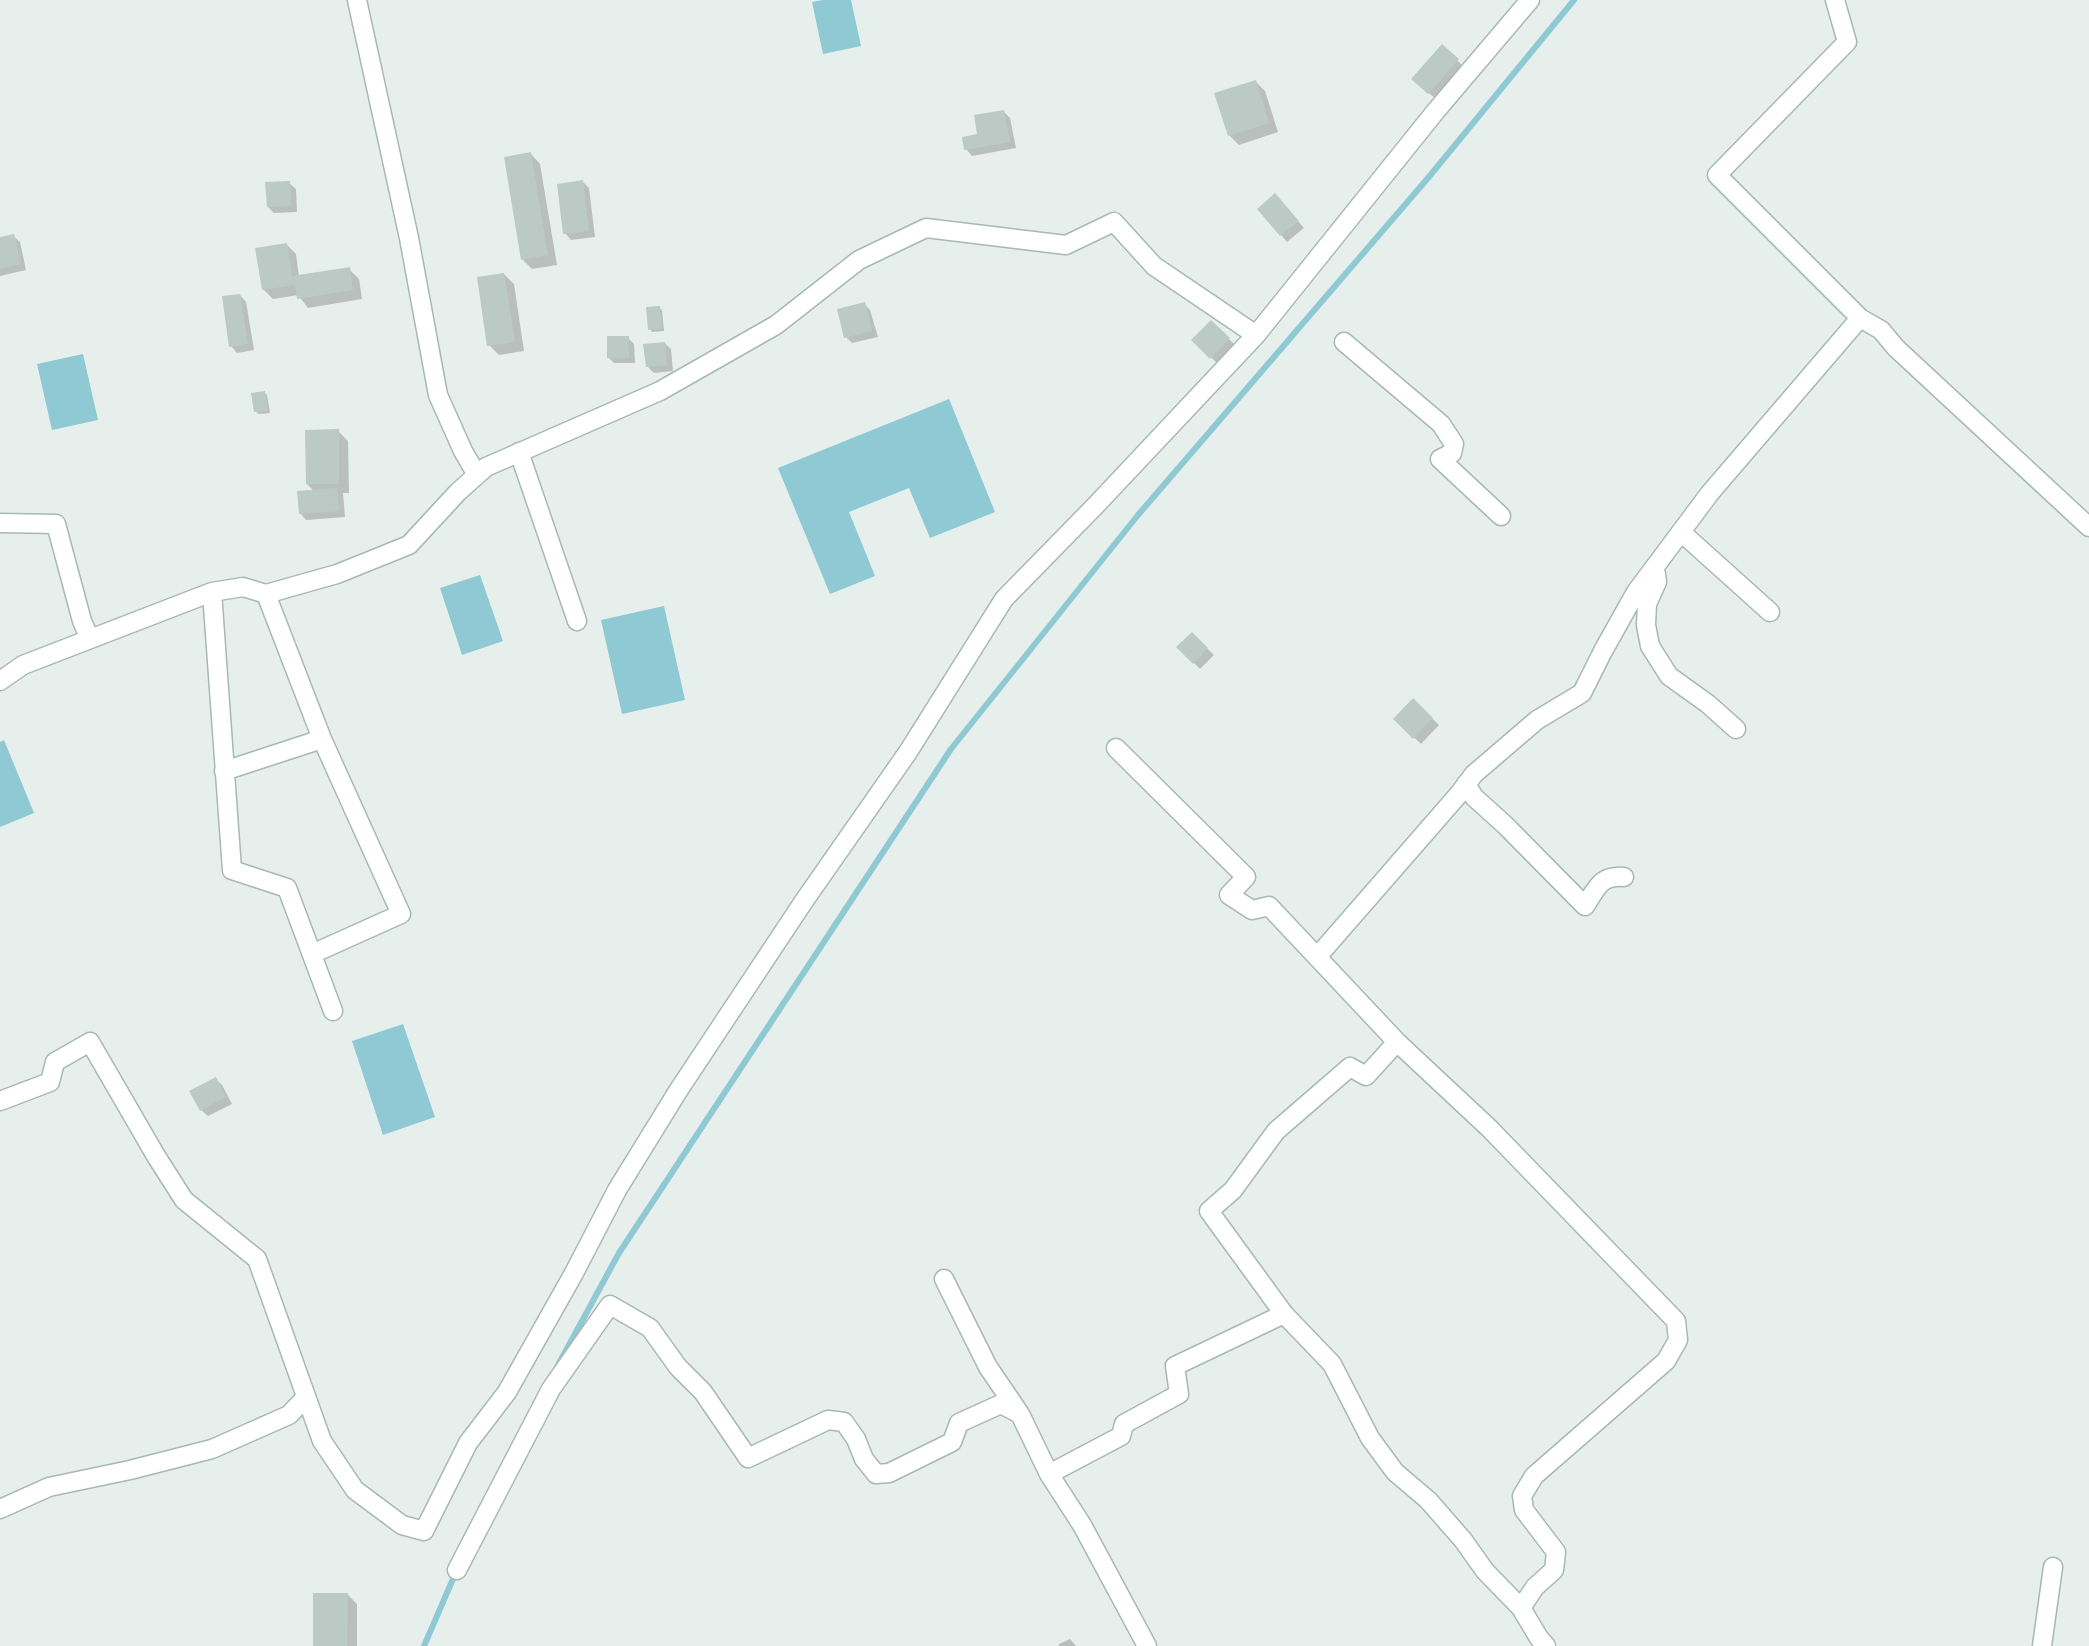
<!DOCTYPE html>
<style>
body{margin:0}
canvas{display:block;background:#e6efeb}
</style>
<canvas width="2089" height="1646"></canvas>
<script>
const g = document.querySelector('canvas').getContext('2d');
g.lineJoin = 'round';
function fillPath(path, color) { g.fillStyle = color; g.fill(path, 'evenodd'); }
function strokePath(path, color, width, dash) { g.strokeStyle = color; g.lineWidth = width; g.lineCap = dash ? 'butt' : 'round'; g.setLineDash(dash || []); g.stroke(path); }
const water = new Path2D(`
 M823,0H851L861,46L823,54L812,2Z
 M83,354L98,420L52,430L37,364Z
 M949,399L995,512L930,538L909,488L849,512L875,576L830,594L778,468Z
 M480,575L503,641L462,655L440,588Z
 M664,606L685,700L622,714L601,620Z
 M4,740L34,813L0,827V742Z
 M403,1024L435,1117L383,1135L352,1041Z`);
const shadow = new Path2D(`
 M1442,46L1464,67L1436,99L1419,85Z
 M1255,81L1265,91L1278,132L1239,145L1229,135Z
 M1004,112L1010,118L1016,148L972,156L966,149Z
 M531,154L540,164L557,265L532,269L522,259Z
 M583,182L589,188L595,237L571,240L565,233Z
 M289,183L296,189L297,212L274,213L268,207Z
 M1281,201L1304,228L1287,242L1259,209Z
 M13,236L20,242L26,270L0,276V239Z
 M286,244L296,254L299,277L349,269L359,279L362,299L308,308L298,295L273,299L263,289Z
 M504,274L514,284L524,351L499,355L489,345Z
 M240,295L246,302L254,350L237,353L231,346Z
 M864,304L870,310L878,337L852,343L846,337Z
 M659,308L662,310L664,331L652,332L650,329Z
 M1211,322L1235,345L1218,364L1193,340Z
 M628,338L634,344L635,363H614L608,357Z
 M664,343L671,349L673,371L654,373L647,366Z
 M264,393L267,395L270,413L259,414L256,412Z
 M338,431L348,441L349,493H343L345,517L306,520L300,513L314,491L307,484Z
 M1192,634L1214,655L1200,669L1178,647Z
 M1413,701L1439,725L1421,744L1395,719Z
 M215,1079L222,1085L232,1104L208,1116L201,1110Z
 M347,1594L357,1604V1646H314Z
 M1070,1639L1076,1646H1059V1644Z`);
const stream = new Path2D(`
 M557,1367L619,1253L951,749L1138,515L1428,178L1574,0
 M424,1646L456,1572`);
const building = new Path2D(`
 M1442,44L1459,59L1428,94L1411,79Z
 M1256,80L1269,123L1228,136L1214,93Z
 M1004,110L1010,142L964,150L962,137L977,134L974,115Z
 M531,152L548,255L521,260L504,157Z
 M583,180L589,231L563,234L557,184Z
 M290,181L291,206L267,207L265,182Z
 M1275,193L1299,221L1280,236L1257,209Z
 M14,234L21,264L0,269V237Z
 M287,243L292,276L350,267L353,290L297,299L295,285L262,290L255,248Z
 M504,273L515,342L487,346L477,277Z
 M240,294L248,344L229,347L222,296Z
 M865,302L872,331L844,338L837,309Z
 M660,306L662,329L648,330L646,307Z
 M1211,320L1230,338L1210,359L1191,340Z
 M607,336H629V358H607Z
 M665,342L667,365L646,367L643,344Z
 M265,391L268,411L254,412L251,393Z
 M339,429V484H306L305,430Z
 M337,488L339,511L299,514L297,491Z
 M1192,632L1208,648L1193,664L1176,647Z
 M1413,698L1433,718L1413,739L1393,719Z
 M216,1077L226,1097L200,1111L189,1091Z
 M313,1593H348L347,1646H313Z`);
const minor = new Path2D(`
 M357,0L409,238L438,395L463,451L477,475
 M1860,318L1881,330L1896,348L2089,527
 M1256,335L1435,112L1530,0
 M1344,342L1441,424L1454,444L1452,453L1440,459L1501,516
 M519,452L577,621
 M0,523L56,524L82,621L90,639
 M1681,532L1770,612
 M1656,574L1657,582L1647,604L1646,625L1650,646L1669,676L1708,704L1736,729
 M266,594L322,739L401,914L312,954
 M0,681L23,665L212,592L232,870L287,888L333,1011
 M1116,748L1246,877L1229,895L1252,910L1269,906L1317,957
 M224,771L322,739
 M1466,784L1474,797L1505,825L1585,906C1597,888 1600,875 1624,877
 M1397,1042L1366,1076L1350,1067L1276,1131L1233,1190L1209,1211L1284,1314L1332,1364L1370,1438L1395,1472L1428,1500L1463,1540L1485,1571L1521,1608
 M0,1101L50,1082L55,1062L90,1042L156,1156L184,1200L257,1259L322,1441L355,1490L402,1525L424,1531L468,1443L507,1392L574,1273L617,1190L678,1091L804,901L908,752L1004,599L1097,504L1256,335L1154,266L1114,222L1066,245L926,228L859,260L776,325L660,391L486,467L458,492L409,545L337,574L266,594L243,587L212,592
 M944,1279L988,1367L1020,1414L1049,1474L1082,1525L1147,1646
 M1049,1474L1121,1436L1124,1424L1179,1394L1175,1366L1284,1314
 M0,1509L49,1487L130,1470L212,1449L289,1415L306,1397
 M457,1570L551,1389L610,1305L650,1328L678,1367L703,1392L748,1458L828,1420L844,1422L856,1439L864,1459L876,1474L889,1473L952,1442L959,1423L1001,1404L1020,1414
 M1546,1646L1539,1638L1521,1608L1535,1587L1554,1570L1556,1552L1524,1510L1522,1496L1534,1476L1666,1361L1678,1340L1676,1321L1489,1128L1397,1042L1317,957L1459,794L1474,774L1537,720L1582,693L1603,651L1636,592L1710,493L1860,318L1717,175L1847,42L1835,0
 M2042,1646L2053,1567`);
fillPath(water, '#8ec9d4');
fillPath(shadow, '#0003');
strokePath(stream, '#8ec9d4', 6);
fillPath(building, '#bbcac4');
strokePath(minor, '#a8b8b2', 21);
strokePath(minor, '#fff', 18);
</script>
